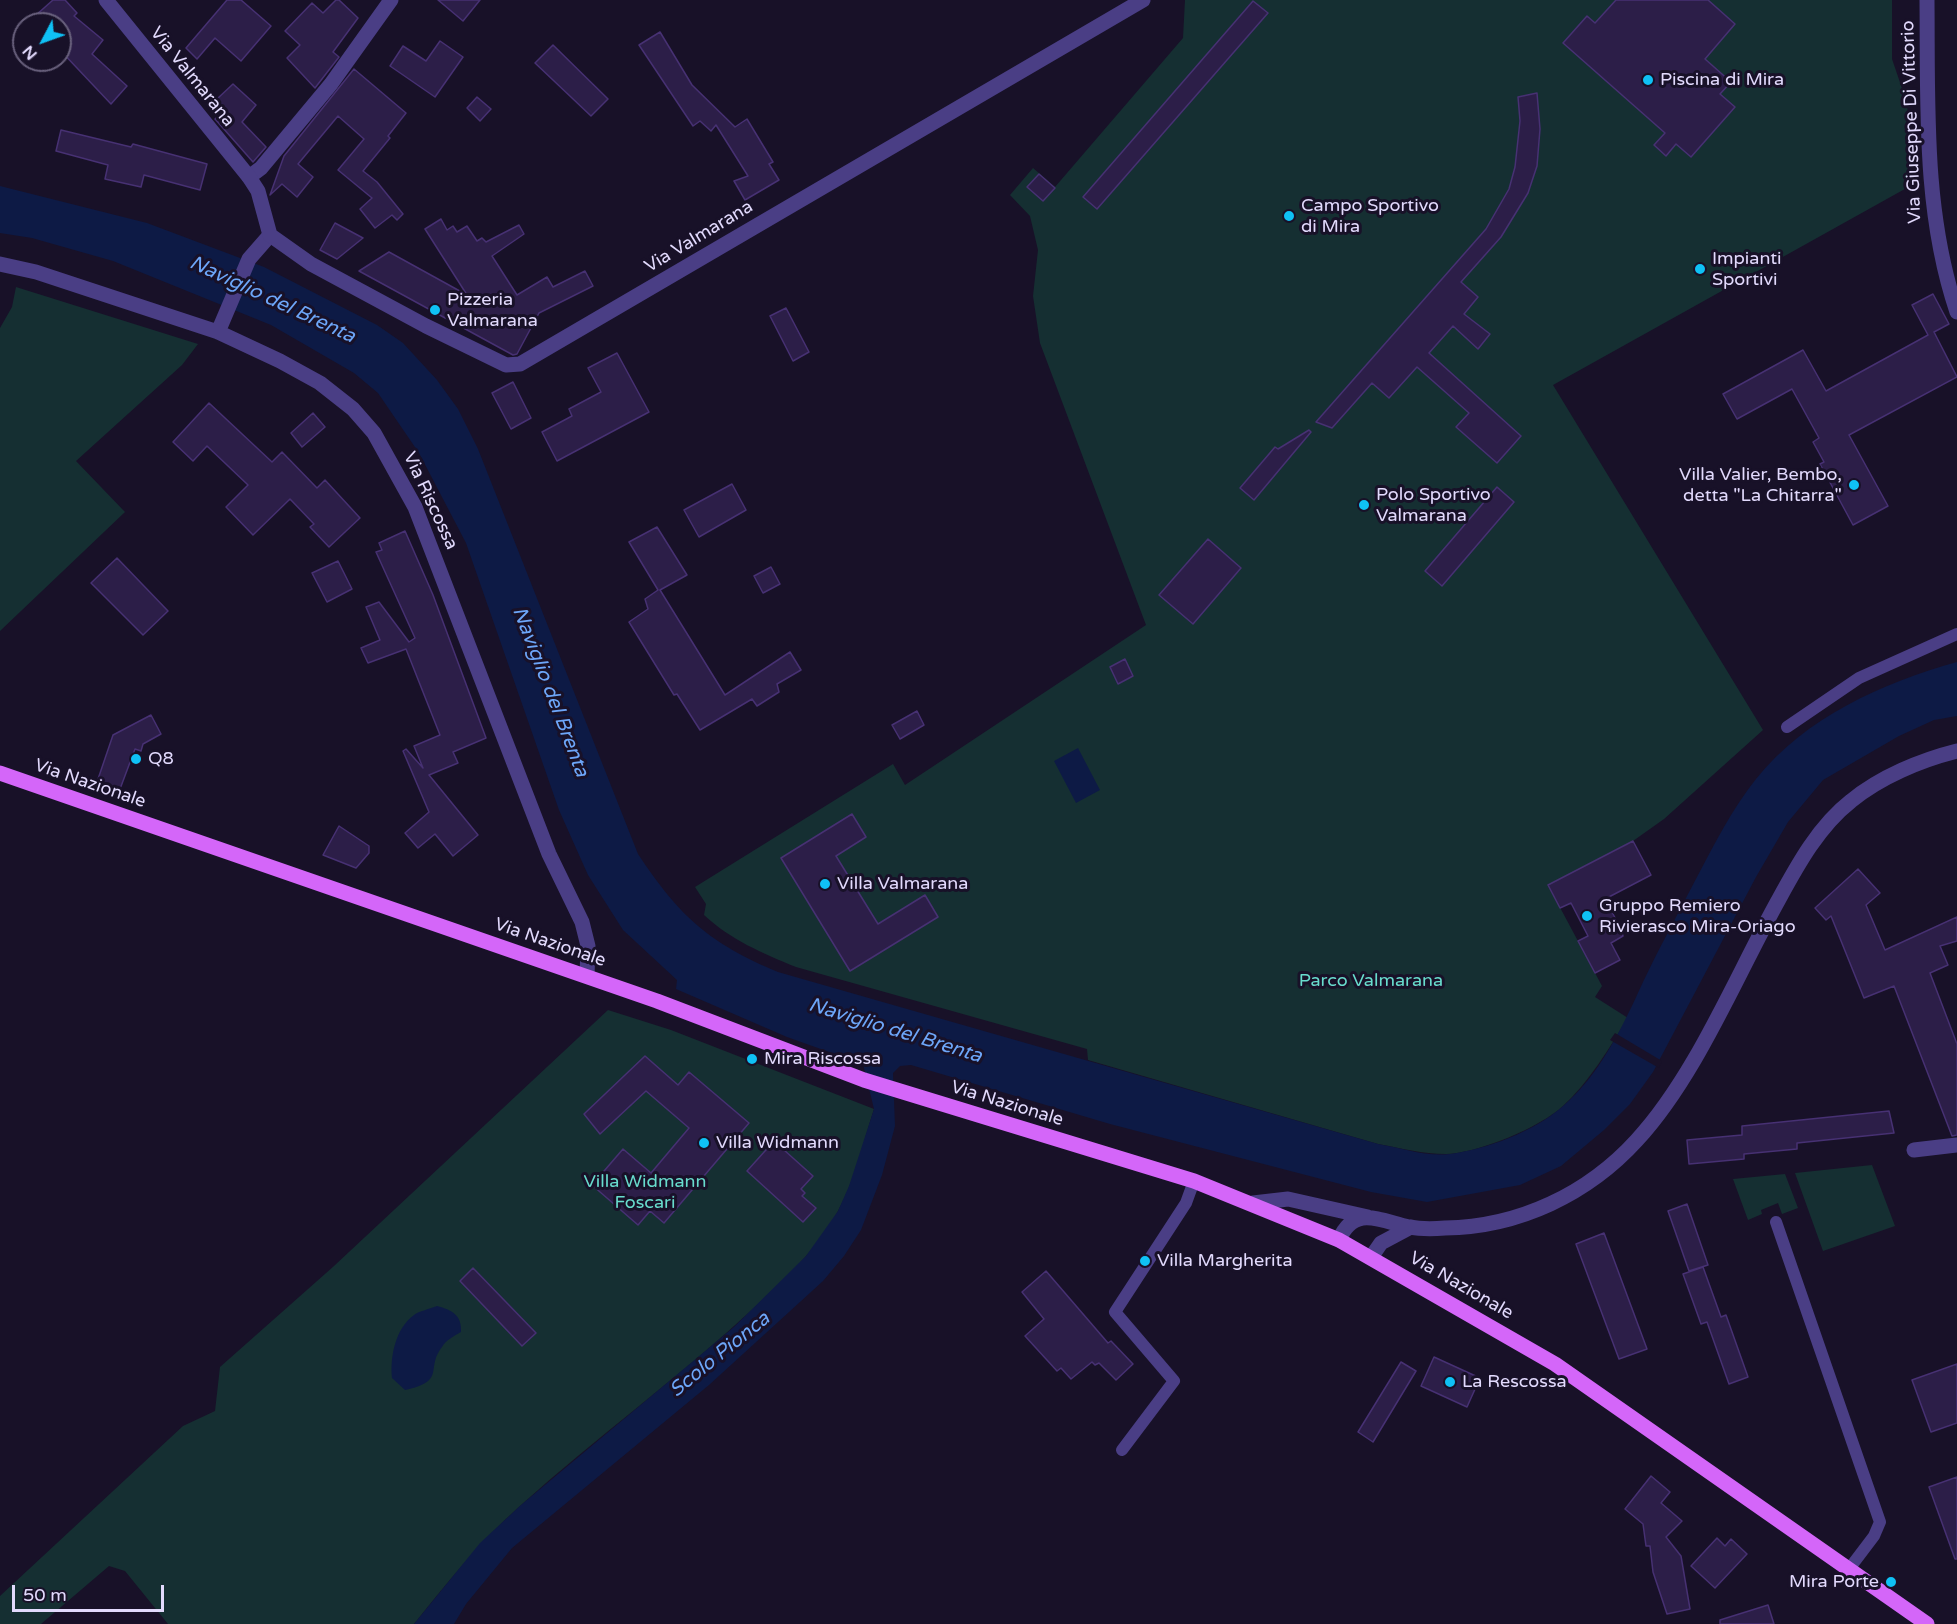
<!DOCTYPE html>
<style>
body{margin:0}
#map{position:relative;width:1957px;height:1624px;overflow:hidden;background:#181128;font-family:"Varela Round",sans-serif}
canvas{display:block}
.north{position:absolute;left:12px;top:12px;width:60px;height:60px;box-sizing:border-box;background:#181128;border:2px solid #69617d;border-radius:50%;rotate:229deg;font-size:16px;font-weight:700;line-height:24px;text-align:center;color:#e2dafd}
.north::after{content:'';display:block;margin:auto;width:21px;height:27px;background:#0fc1f5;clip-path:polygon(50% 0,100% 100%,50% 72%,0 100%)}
.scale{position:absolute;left:12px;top:1585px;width:152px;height:27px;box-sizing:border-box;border:3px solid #e2dafd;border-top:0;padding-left:8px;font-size:18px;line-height:21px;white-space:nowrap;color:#e2dafd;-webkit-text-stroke:4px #181128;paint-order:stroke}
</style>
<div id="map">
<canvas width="1957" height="1624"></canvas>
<div class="north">N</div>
<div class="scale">50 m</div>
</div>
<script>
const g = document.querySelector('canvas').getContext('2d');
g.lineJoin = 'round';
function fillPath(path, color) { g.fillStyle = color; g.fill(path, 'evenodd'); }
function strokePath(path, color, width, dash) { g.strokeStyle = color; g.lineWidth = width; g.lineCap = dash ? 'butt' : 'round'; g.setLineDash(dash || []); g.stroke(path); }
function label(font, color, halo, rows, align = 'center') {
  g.font = font + ' "Varela Round",sans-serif'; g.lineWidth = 6; g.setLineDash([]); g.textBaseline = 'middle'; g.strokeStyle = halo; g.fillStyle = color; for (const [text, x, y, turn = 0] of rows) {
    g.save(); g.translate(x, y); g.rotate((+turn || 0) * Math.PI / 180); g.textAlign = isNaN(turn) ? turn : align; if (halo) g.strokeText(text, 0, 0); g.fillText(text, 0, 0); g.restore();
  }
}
const green = new Path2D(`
 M1185,0H1892V59L1907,103L1912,185L1553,385L1763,730L1664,819L1633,841L1548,885L1602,986L1595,997L1628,1018C1609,1048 1590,1081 1563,1106C1541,1127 1476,1154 1446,1154C1423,1154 1400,1148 1378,1144L1088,1060L1087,1049L796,967C762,953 731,940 704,915L706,904L695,887L893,764L905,785L1146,625L1040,343L1033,296L1038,250L1030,216L1010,195L1033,168L1055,187L1183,38Z
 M16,287L198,344L182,365L76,461L125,512L0,631V328L12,307Z
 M608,1010L671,1030L874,1109C863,1143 855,1180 838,1211C818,1249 785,1278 755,1307C680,1377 596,1437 520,1506C480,1541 448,1582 414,1624H168L125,1571L109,1566L41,1624H0V1596L183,1426L215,1411L220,1367L334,1266Z
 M1872,1165L1895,1226L1823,1251L1795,1173Z
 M1785,1174L1798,1208L1782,1214L1778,1203L1761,1210L1762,1214L1748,1220L1733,1179Z`);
const water = new Path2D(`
 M0,186L147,223L264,267L377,325L403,343L437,380L458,409L478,449L638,854C680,917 709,943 778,972L1378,1144C1401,1148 1427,1157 1450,1154C1487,1149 1533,1132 1562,1107C1600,1075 1623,1026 1643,982C1660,946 1679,912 1697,877C1715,843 1732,809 1756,779C1806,717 1882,683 1957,662V716L1934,720L1899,736L1823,780L1788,822L1756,877L1653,1072L1630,1104L1604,1130L1561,1166L1520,1185L1427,1202L1371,1192L1110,1124L911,1065L900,1066L893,1073L895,1126L882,1175L861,1230L844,1256L823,1281L709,1385L512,1548L466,1604L454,1624H414L480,1543L521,1505L734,1327L806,1256L838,1211L849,1186L874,1109L863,1064L787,1037L676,989L677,980L623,930L588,875L559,810L466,543L419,453L378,393L354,373L271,325L113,261L32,238L0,233Z
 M1078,748L1100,790L1076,803L1054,761Z
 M437,1306C452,1310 462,1315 461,1332C454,1336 446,1340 442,1347C425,1369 447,1381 405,1390L392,1378C390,1357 395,1329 414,1315C419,1311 430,1309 437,1306Z`);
const pier = new Path2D(`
 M1615,1033L1662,1061L1659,1068L1610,1040Z`);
const building = new Path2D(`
 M53,0H65L77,13L74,16L103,40L92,54L127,86L111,104L60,50V24H26Z
 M227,0H241L271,26L241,61L215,38L197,59L186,48Z
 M336,0H339L358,18L333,52L339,57L315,88L287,58L300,45L285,31L312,3L323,13Z
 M438,0H480L463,21Z
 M1616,0H1708L1735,24L1705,59L1731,82L1720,94L1735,107L1691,157L1676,144L1666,156L1654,145L1665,133L1563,43L1587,16L1595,23Z
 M1253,1L1268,13L1097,209L1083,197Z
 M660,32L692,85L735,127L747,119L773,162L769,164L779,180L745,200L734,181L748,176L716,125L711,131L700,121L693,126L639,45Z
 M440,41L463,57L435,97L390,66L403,46L426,61Z
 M553,45L608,99L591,116L535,63Z
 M354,69L406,113L388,136L390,138L363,171L377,182L403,214L397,220L392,215L375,228L360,209L372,198L338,170L364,139L338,116L298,164L313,177L297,197L282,184L270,195L284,156Z
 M233,84L256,105L242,122L266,147L253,162L215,119L226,109L217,99Z
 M1537,93L1540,129L1537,166L1528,193L1501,237L1461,282L1478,297L1464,314L1490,334L1478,349L1453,326L1429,353L1521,436L1497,463L1456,427L1469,413L1417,367L1389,398L1372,383L1332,428L1316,422L1486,229L1509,189L1515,167L1520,121L1518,97Z
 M477,97L491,109L480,121L467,108Z
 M61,130L131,147L133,144L207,164L200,190L144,175L141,187L105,179L108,165L56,151Z
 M1039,174L1055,188L1043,201L1027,187Z
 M441,219L447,230L453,226L457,232L467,226L477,241L482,238L486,242L519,225L524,234L492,256L517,295L547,277L553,287L585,271L593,286L539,313L517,354L513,355L359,271L389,252L467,295L425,229Z
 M335,223L363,238L337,259L320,250Z
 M1933,294L1949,324L1934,332L1957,377L1849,435L1888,506L1853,525L1820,464L1824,462L1813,442L1819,438L1792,389L1737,419L1723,394L1803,350L1826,391L1928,335L1912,305Z
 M786,308L809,352L793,361L770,316Z
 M617,353L649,412L557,461L542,432L572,416L569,409L601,392L588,368Z
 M513,382L531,418L511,429L492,393Z
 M209,403L272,462L282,452L317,488L325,480L360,518L329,547L310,527L314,524L290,499L253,535L226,507L248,485L207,446L193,461L173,442Z
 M313,413L325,427L302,447L291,433Z
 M1309,430L1311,432L1254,500L1240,488L1275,447L1278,449Z
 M732,484L746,510L699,537L684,510Z
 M1497,487L1514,502L1442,586L1425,571Z
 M657,527L687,575L660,590L725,695L790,652L801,670L777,684L779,692L757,706L752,699L700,730L677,694L674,695L629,622L648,609L645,599L658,590L629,542Z
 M405,531L433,595L486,738L453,752L458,763L429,775L478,835L453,856L435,834L418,848L405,833L429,812L403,751L406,749L423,768L414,746L440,735L406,649L368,663L361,648L380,640L366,607L379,602L409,642L415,638L376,552L382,550L379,543Z
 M1208,539L1241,568L1193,624L1159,595Z
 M117,558L168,611L143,635L91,583Z
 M338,561L352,589L327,602L312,573Z
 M771,567L780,584L763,593L754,576Z
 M1125,659L1133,676L1118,684L1110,667Z
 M917,711L924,725L900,739L892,725Z
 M151,715L161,734L143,744L141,751L135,749L120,789L97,782L113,735Z
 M852,814L866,837L836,856L878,924L925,895L938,917L850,971L781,858Z
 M339,826L369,846V853L356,868L323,855Z
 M1633,841L1651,875L1605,899L1621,929L1623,936L1611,943L1620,960L1595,973L1578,941L1588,936L1571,903L1560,908L1548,885Z
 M1858,869L1880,893L1866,905L1885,950L1957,917V941L1940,946L1948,965L1930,973L1957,1044V1135L1952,1136L1894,986L1864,998L1831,916L1826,920L1815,908Z
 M645,1056L678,1085L689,1072L749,1123L664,1223L650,1211L638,1225L592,1185L623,1149L651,1173L689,1128L646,1091L600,1134L584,1114Z
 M1889,1111L1894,1133L1797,1143V1149L1744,1154V1159L1689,1164L1687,1140L1742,1135V1126Z
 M774,1141L813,1176L801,1189L805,1193L802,1196L816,1208L803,1222L747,1171Z
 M1687,1204L1708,1265L1689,1271L1668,1211Z
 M1604,1233L1647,1349L1619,1359L1576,1244Z
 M1703,1267L1721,1317L1726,1315L1748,1377L1729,1384L1707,1322L1701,1324L1683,1274Z
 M473,1268L536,1333L522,1346L460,1281Z
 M1046,1271L1108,1343L1111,1341L1133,1364L1116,1380L1099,1363L1095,1365L1092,1362L1071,1379L1061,1368L1057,1371L1025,1336L1044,1319L1022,1292Z
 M1434,1357L1480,1378L1467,1407L1421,1386Z
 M1401,1362L1416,1371L1373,1442L1358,1432Z
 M1957,1364V1423L1931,1432L1912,1380Z
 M1651,1476L1670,1492L1661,1503L1682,1521L1666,1537L1681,1556L1690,1609L1667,1614L1653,1572L1650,1546H1646L1643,1524L1625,1509Z
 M1957,1477V1559H1955L1929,1487Z
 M1717,1538L1725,1546L1731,1539L1747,1554L1715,1588L1691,1566Z
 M1768,1605L1774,1624H1720V1620Z`);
const service = new Path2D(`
 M1787,727L1859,678L1957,634
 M1776,1222L1880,1522L1874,1536L1849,1569
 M1122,1450L1174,1381L1115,1312L1186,1203L1194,1181`);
const minor = new Path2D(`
 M249,177L261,168L331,84L391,0
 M0,264L36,272L218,332L280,361L320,383L353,409L374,433L415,507L549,854L582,922L588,946L587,976
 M218,332L249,259L270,235
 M1914,1150L1957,1145
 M1253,1203L1288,1199L1368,1217
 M1339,1240C1354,1204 1381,1221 1409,1227C1420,1229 1433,1229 1445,1228C1519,1227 1588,1194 1637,1140C1696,1076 1736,976 1779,899C1798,864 1819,826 1851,801C1880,777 1921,760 1957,751
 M1372,1256L1381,1243L1411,1227`);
const tertiary = new Path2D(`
 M106,0L249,177L258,191L270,235L311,264L426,326L506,365L520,364L1143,0
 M1927,0C1928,104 1923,212 1957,312`);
const primary = new Path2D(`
 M0,773L657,1001L864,1080L1194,1181L1339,1240L1555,1364L1927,1624`);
const markers = [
 [1648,80,6,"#0fc1f5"],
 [1289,216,6,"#0fc1f5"],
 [1700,269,6,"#0fc1f5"],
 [435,310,6,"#0fc1f5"],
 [1854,485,6,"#0fc1f5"],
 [1364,505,6,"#0fc1f5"],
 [136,759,6,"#0fc1f5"],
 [825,884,6,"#0fc1f5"],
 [1587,916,6,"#0fc1f5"],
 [752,1059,6,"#0fc1f5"],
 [704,1143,6,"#0fc1f5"],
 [1145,1261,6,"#0fc1f5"],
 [1450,1382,6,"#0fc1f5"],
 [1891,1582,6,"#0fc1f5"]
];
const streetNames = [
 ["Via Valmarana",192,77,51],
 ["Via Giuseppe Di Vittorio",1912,122,-92],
 ["Via Valmarana",699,237,-31],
 ["Via Riscossa",430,501,65],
 ["Via Nazionale",90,784,19],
 ["Via Nazionale",550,943,19],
 ["Via Nazionale",1007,1104,17],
 ["Via Nazionale",1461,1286,30]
];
const poiNames = [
 ["Piscina di Mira",1660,80],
 ["Campo Sportivo",1301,206],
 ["di Mira",1301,227],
 ["Impianti",1712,259],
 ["Sportivi",1712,280],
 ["Pizzeria",447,300],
 ["Valmarana",447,321],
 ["Villa Valier, Bembo,",1842,475,"right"],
 ["detta \"La Chitarra\"",1842,496,"right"],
 ["Polo Sportivo",1376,495],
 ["Valmarana",1376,516],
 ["Q8",148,759],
 ["Villa Valmarana",837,884],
 ["Gruppo Remiero",1599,906],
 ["Rivierasco Mira-Oriago",1599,927],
 ["Mira Riscossa",764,1059],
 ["Villa Widmann",716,1143],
 ["Villa Margherita",1157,1261],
 ["La Rescossa",1462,1382],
 ["Mira Porte",1879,1582,"right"]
];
const parkNames = [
 ["Parco Valmarana",1371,981],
 ["Villa Widmann",645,1182],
 ["Foscari",645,1203]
];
const waterNames = [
 ["Naviglio del Brenta",272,300,25],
 ["Naviglio del Brenta",550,692,69],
 ["Naviglio del Brenta",895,1031,17],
 ["Scolo Pionca",720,1355,-39]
];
fillPath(green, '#152f32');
fillPath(water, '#0d1a45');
fillPath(pier, '#181128');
fillPath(building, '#2c1e48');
strokePath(building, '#473173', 1.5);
strokePath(service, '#4a3e85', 12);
strokePath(minor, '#4a3e85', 15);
strokePath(tertiary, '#4a3e85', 15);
strokePath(primary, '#d466f9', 15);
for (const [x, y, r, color] of markers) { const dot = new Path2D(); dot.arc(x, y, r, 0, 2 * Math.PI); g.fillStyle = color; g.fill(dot); strokePath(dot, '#181128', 2); }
label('18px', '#e2dafd', '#181128', streetNames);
label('18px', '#e2dafd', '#181128', poiNames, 'left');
label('18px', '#68dccd', '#181128', parkNames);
label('italic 20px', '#6da6f9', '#181128', waterNames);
</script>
